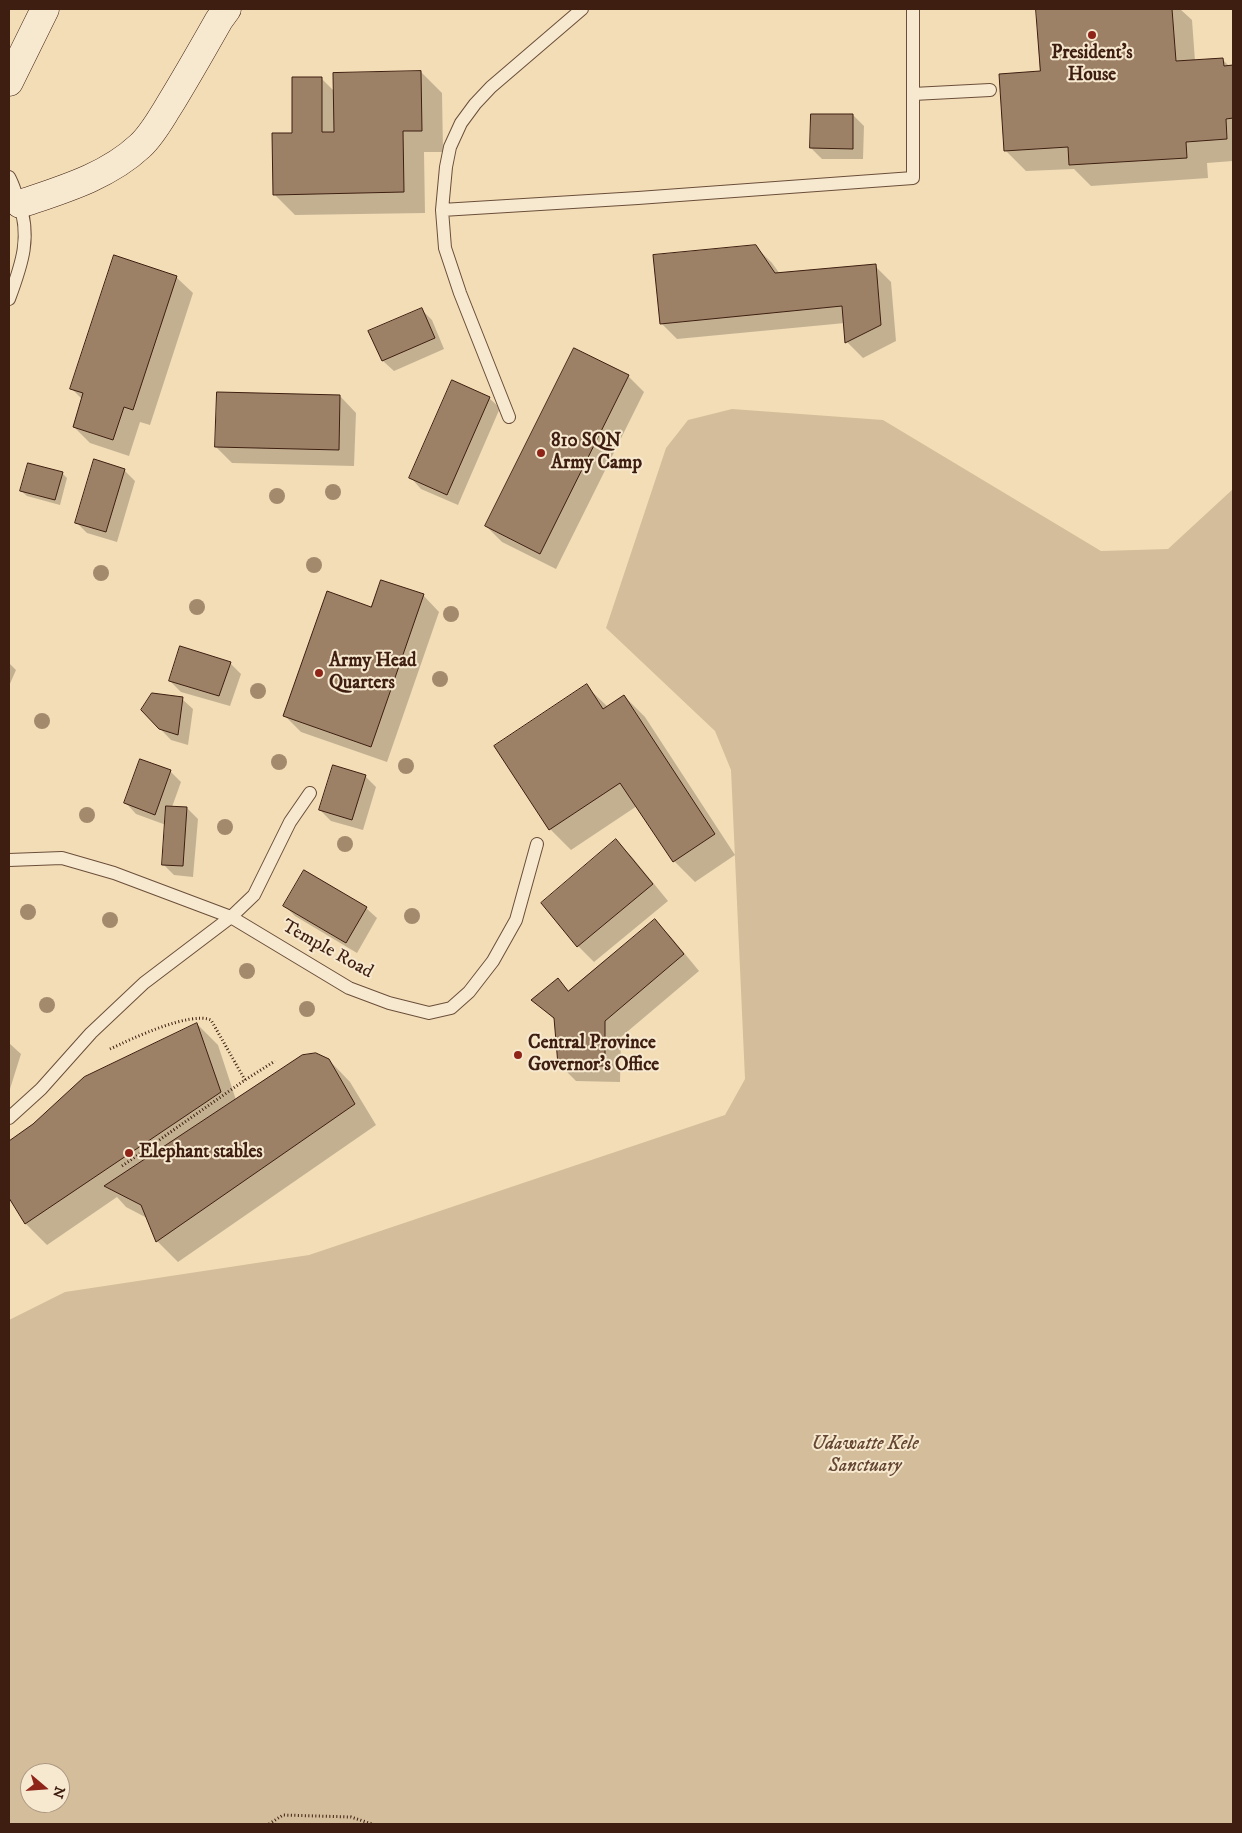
<!DOCTYPE html>
<style>
body{margin:0}
#map{position:relative;width:1242px;height:1833px;overflow:hidden;background:#f3ddb6;font-family:"IM FELL DW Pica",serif}
canvas{display:block}
.frame{position:absolute;inset:0;border:10px solid #3e1e10;pointer-events:none}
.north{position:absolute;left:20px;top:1763px;width:50px;height:50px;box-sizing:border-box;background:#f7e9d0;border:1px solid #ad9883;border-radius:50%;rotate:108deg;font-size:14px;font-weight:700;line-height:20px;text-align:center;color:#3e1e10}
.north::after{content:'';display:block;margin:auto;width:18px;height:22px;background:#8f2418;clip-path:polygon(50% 0,100% 100%,50% 72%,0 100%)}
</style>
<div id="map">
<canvas width="1242" height="1833"></canvas>
<div class="frame"></div>
<div class="north">N</div>
</div>
<script>
const g = document.querySelector('canvas').getContext('2d');
g.lineJoin = 'round';
function fillPath(path, color) { g.fillStyle = color; g.fill(path, 'evenodd'); }
function strokePath(path, color, width, dash) { g.strokeStyle = color; g.lineWidth = width; g.lineCap = dash ? 'butt' : 'round'; g.setLineDash(dash || []); g.stroke(path); }
function label(font, color, halo, rows, align = 'center') {
  g.font = font + ' "IM FELL DW Pica",serif'; g.lineWidth = 4; g.setLineDash([]); g.textBaseline = 'middle'; g.strokeStyle = halo; g.fillStyle = color; for (const [text, x, y, turn = 0] of rows) {
    g.save(); g.translate(x, y); g.rotate((+turn || 0) * Math.PI / 180); g.textAlign = isNaN(turn) ? turn : align; if (halo) g.strokeText(text, 0, 0); g.fillText(text, 0, 0); g.restore();
  }
}
const green = new Path2D(`
 M732,409L883,420L1101,551L1168,549L1233,489V1824H9V1320L65,1292L309,1255L725,1115L745,1079L731,770L715,731L606,628L666,448L688,420ZM30,1773H60V1803H30Z`);
const shadow = new Path2D(`
 M1038,9H1180L1192,20L1195,61L1222,59L1230,67L1233,66V161L1207,163L1208,178L1091,186L1074,169L1026,171L1005,150L1042,72Z
 M421,72L442,93L443,152H424L425,213L295,215L274,194L321,78L334,91Z
 M853,115L864,126L863,159H822L811,148Z
 M756,247L772,263L780,274L875,266L891,282L896,341L863,358L847,342L845,323L677,339L661,323Z
 M176,277L193,293L150,425L140,422L129,456L90,443L74,427L83,400L72,389Z
 M421,309L432,320L444,349L394,371L383,361Z
 M628,376L644,392L556,569L502,542L486,526Z
 M340,396L356,413L354,466L232,463L216,447Z
 M489,398L500,408L458,505L421,489L411,478Z
 M124,470L135,481L117,542L87,533L76,522Z
 M62,473L67,478L60,505L27,496L21,491Z
 M423,595L439,612L387,762L301,732L285,716L372,609Z
 M9,663L16,670L9,686Z
 M230,663L241,674L230,706L181,692L170,681Z
 M586,686L608,707L624,696L645,717L735,855L695,882L674,861L637,806L571,850L550,829L496,746Z
 M182,699L193,709L188,745L171,740L142,710Z
 M170,771L181,782L172,807L187,808L198,819L193,877L174,875L163,864L166,825L136,814L126,803Z
 M365,776L376,787L363,830L331,821L320,810Z
 M616,841L632,857L668,901L594,962L578,946Z
 M284,905L366,908L377,918L357,953L295,916Z
 M655,921L671,937L699,971L621,1037L620,1082L576,1081L560,1065L556,1021L533,1000L558,980L570,992Z
 M197,1024L218,1045L236,1100L329,1060L350,1082L376,1125L178,1262L157,1241L147,1218L126,1207L117,1197L47,1245L26,1224L9,1195V1143L34,1125Z
 M9,1043L21,1054L9,1092Z`);
const building = new Path2D(`
 M1036,9H1172L1176,61L1223,58L1224,66L1233,65V118L1226,119L1227,139L1186,142L1187,158L1069,165L1068,147L1004,151L999,74L1040,71Z
 M421,71L422,131H403L404,192L273,195L272,133H292V77H322V132H334L333,73Z
 M811,114H853V149L810,148Z
 M756,245L775,273L876,264L881,325L845,343L842,306L660,324L653,255Z
 M114,255L177,276L133,410L124,407L113,440L73,427L83,393L70,389Z
 M422,308L435,338L382,361L368,331Z
 M574,348L629,375L540,554L485,526Z
 M452,380L490,397L447,495L409,478Z
 M217,392L340,395L339,450L215,447Z
 M94,459L125,469L106,532L75,523Z
 M28,463L63,472L55,500L20,491Z
 M381,580L424,594L371,747L283,716L327,591L371,607Z
 M180,646L231,662L219,696L169,681Z
 M587,684L603,709L624,695L715,834L673,862L620,783L549,830L494,746Z
 M152,693L183,697L178,735L159,729L141,710Z
 M140,759L171,770L155,815L124,803Z
 M333,765L366,775L352,820L319,810Z
 M166,806L187,807L183,866L162,865Z
 M616,839L653,884L577,947L541,903Z
 M304,870L367,907L346,943L283,906Z
 M655,919L684,954L605,1021V1066L558,1065L554,1018L531,1000L558,978L568,991Z
 M197,1023L221,1092L25,1224L9,1198V1141L33,1124L84,1077Z
 M316,1053L329,1059L355,1104L156,1242L141,1205L104,1186L302,1055Z`);
const path = new Path2D(`
 M110,1049C131,1039 190,1011 211,1020L245,1080
 M122,1166L245,1080L275,1061
 M269,1824L283,1815L351,1817L372,1824`);
const lane = new Path2D(`
 M913,94L990,90
 M9,177C13,184 15,192 18,199C32,236 22,264 9,299
 M442,210L638,198L913,178V9
 M509,417L460,293L445,248L442,210L446,167L450,147L461,123L475,104L491,87L582,9
 M9,860L62,858L114,873L231,917L349,988L389,1003L429,1013L451,1008L469,992L493,961L516,920L537,844
 M9,1118L41,1089L91,1033L144,983L231,917L254,895L290,822L310,793`);
const secondary = new Path2D(`
 M9,82L45,9
 M20,204C61,190 107,177 140,146C151,136 159,122 167,109C185,80 202,50 219,20L227,9`);
const trees = [
 [333,492],
 [277,496],
 [314,565],
 [101,573],
 [197,607],
 [451,614],
 [440,679],
 [258,691],
 [42,721],
 [279,762],
 [406,766],
 [87,815],
 [225,827],
 [345,844],
 [28,912],
 [412,916],
 [110,920],
 [247,971],
 [47,1005],
 [307,1009]
];
const markers = [
 [1092,35,5,"#8f2418"],
 [541,453,5,"#8f2418"],
 [319,673,5,"#8f2418"],
 [518,1055,5,"#8f2418"],
 [129,1153,5,"#8f2418"]
];
const poiNames = [
 ["President's",1092,54,"center"],
 ["House",1092,76,"center"],
 ["810 SQN",551,442],
 ["Army Camp",551,464],
 ["Army Head",329,662],
 ["Quarters",329,684],
 ["Central Province",528,1044],
 ["Governor's Office",528,1066],
 ["Elephant stables",139,1153]
];
const streetNames = [
 ["Temple Road",327,950,29]
];
const parkNames = [
 ["Udawatte Kele",865,1445],
 ["Sanctuary",865,1467]
];
fillPath(green, '#d4bd9a');
fillPath(shadow, '#0003');
fillPath(building, '#9c8166');
strokePath(building, '#3e1e10', 1);
strokePath(lane, '#6b4e3a', 14);
strokePath(secondary, '#3e1e10', 29);
strokePath(path, '#3e1e10', 3, [1, 2.5]);
strokePath(lane, '#f7e9d0', 12);
strokePath(secondary, '#f7e9d0', 28);
g.fillStyle = '#a48a6d';
for (const [x, y] of trees) { g.beginPath(); g.arc(x, y, 8, 0, 2 * Math.PI); g.fill(); }
for (const [x, y, r, color] of markers) { const dot = new Path2D(); dot.arc(x, y, r, 0, 2 * Math.PI); g.fillStyle = color; g.fill(dot); strokePath(dot, '#f7e9d0', 2); }
label('bold 19px', '#3e1e10', '#f7e9d0', poiNames, 'left');
label('19px', '#3e1e10', '#f7e9d0', streetNames);
label('italic 19px', '#644632', '#f7e9d0', parkNames);
</script>
